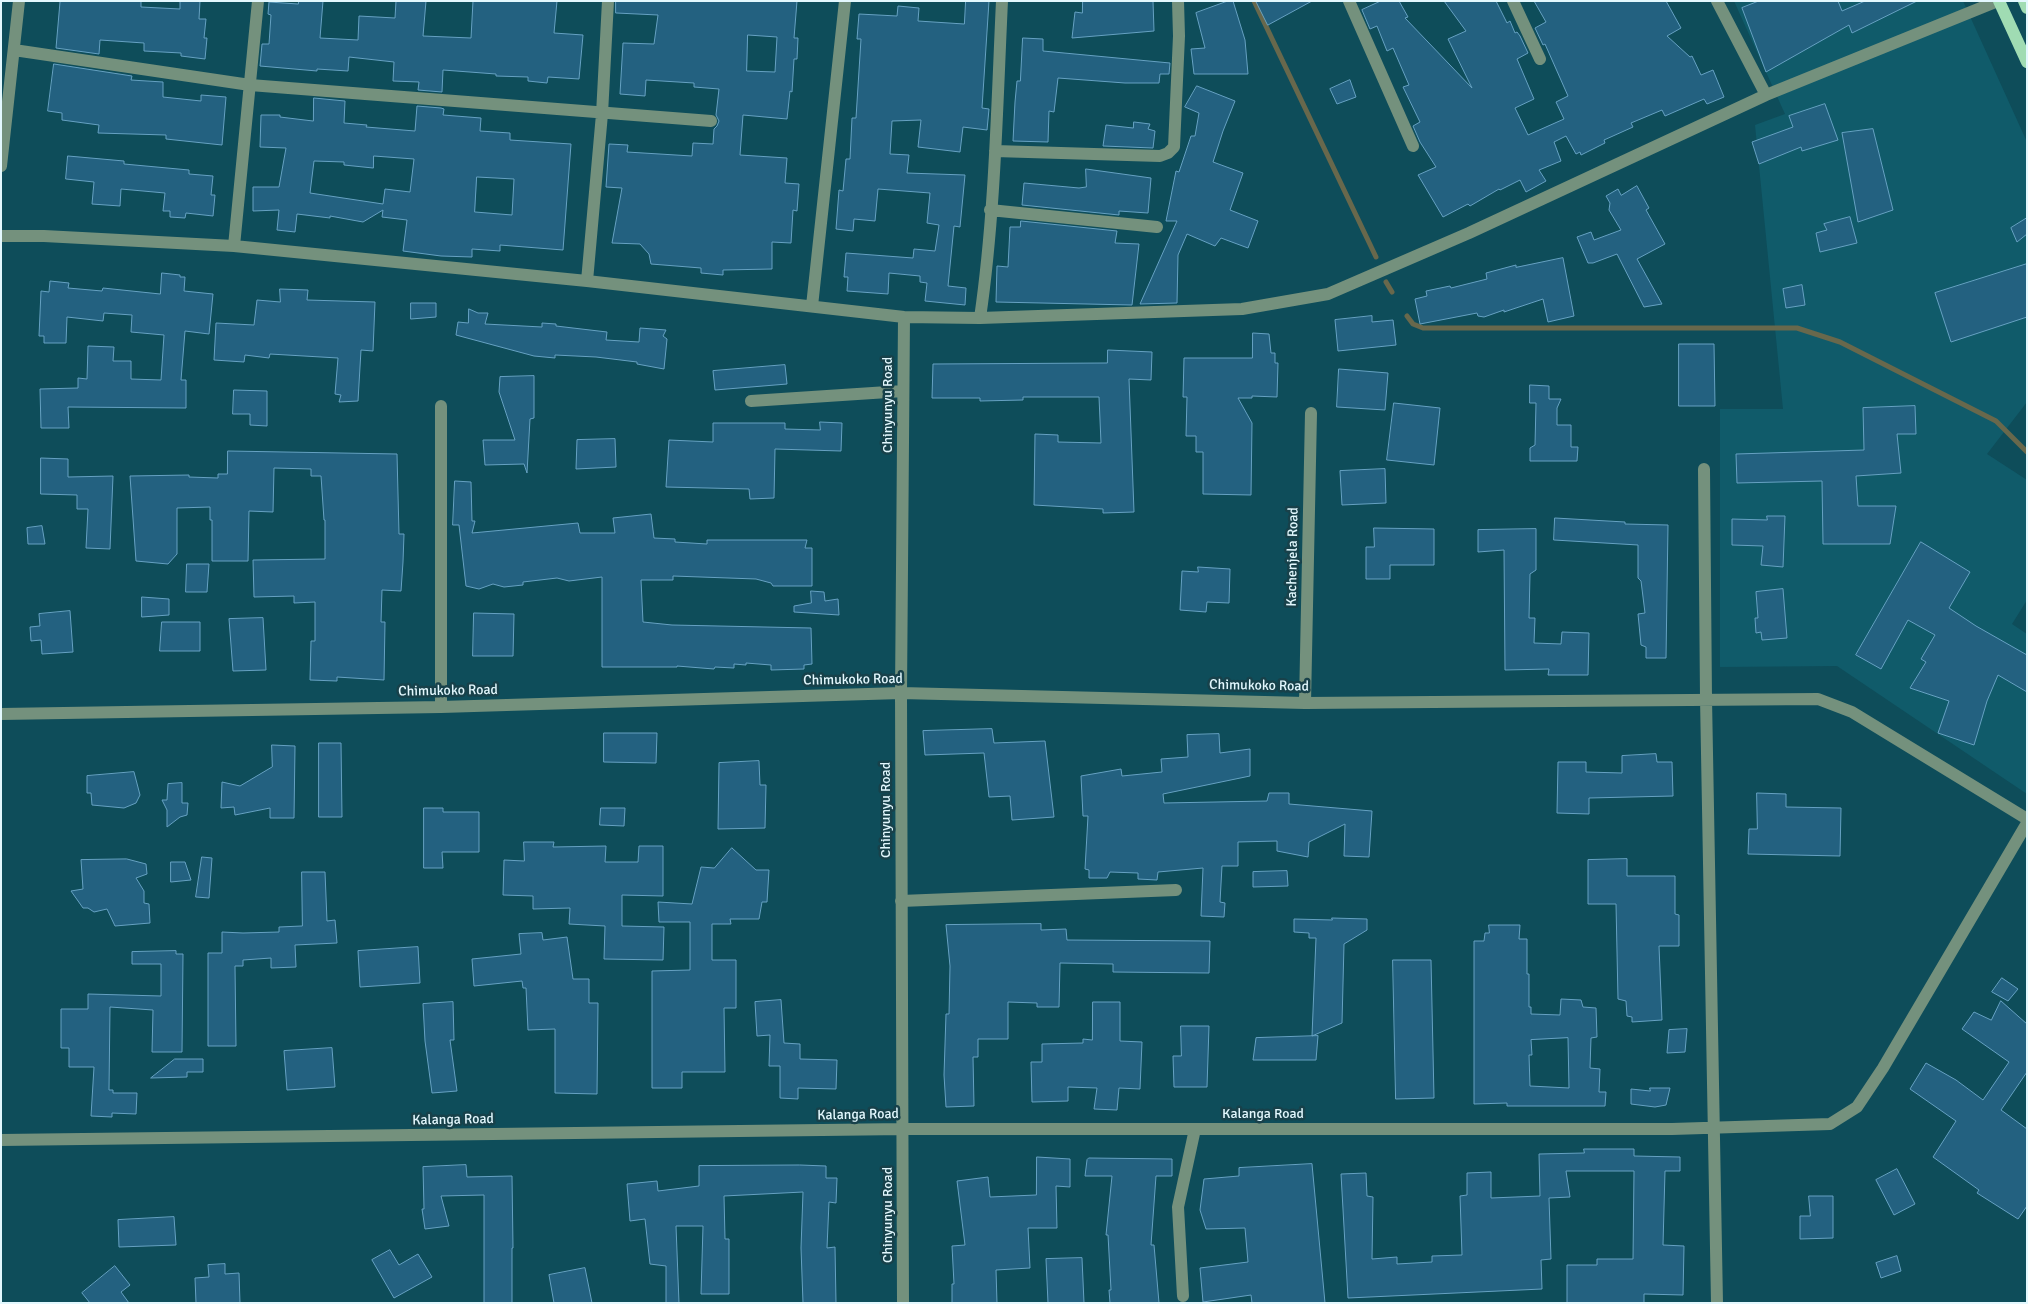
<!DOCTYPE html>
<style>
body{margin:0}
#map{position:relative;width:2028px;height:1304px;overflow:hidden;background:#0e4d5a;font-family:Signika,sans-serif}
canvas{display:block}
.frame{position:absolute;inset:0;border:2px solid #e3f8fe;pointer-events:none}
</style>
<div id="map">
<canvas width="2028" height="1304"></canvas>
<div class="frame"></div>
</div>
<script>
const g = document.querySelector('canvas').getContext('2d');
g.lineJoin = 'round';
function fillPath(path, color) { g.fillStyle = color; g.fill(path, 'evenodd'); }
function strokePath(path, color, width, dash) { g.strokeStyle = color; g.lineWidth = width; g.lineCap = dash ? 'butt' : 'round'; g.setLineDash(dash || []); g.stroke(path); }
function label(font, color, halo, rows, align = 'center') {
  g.font = font + ' Signika,sans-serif'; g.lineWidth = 5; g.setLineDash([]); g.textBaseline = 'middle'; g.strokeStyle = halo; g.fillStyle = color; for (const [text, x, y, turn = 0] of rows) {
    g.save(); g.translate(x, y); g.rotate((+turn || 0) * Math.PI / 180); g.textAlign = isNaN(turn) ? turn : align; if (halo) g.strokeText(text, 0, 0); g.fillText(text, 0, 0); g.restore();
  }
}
const built = new Path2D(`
 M1734,1H1963L2027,142V402L1987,454L2027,480V600L2012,624L2027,634V794L1837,666L1720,667V409H1783L1755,125L1785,114Z`);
const stream = new Path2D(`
 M1254,1L1376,257
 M1386,282L1392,292
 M1407,316L1413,324L1423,328H1797L1840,342L1996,421L2027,452`);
const building = new Path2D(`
 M68,1H141V7L180,9V1H200L199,19H206L204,38H207L205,59L181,56V53L144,51V43L100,40L99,54L56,48L60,2Z
 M299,1H323L320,38L358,40L359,16L395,18L396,1H426L423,36L471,38L473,1H557L554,33L583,35L579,79L548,77L547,83L528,81V77L496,76V74L443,70L442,92L418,90L419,82L393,81L394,62L349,57L348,71L317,69V71L260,66L262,44H269L271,15L268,14L269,2L298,4Z
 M616,1H797L794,38H798L797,59H794L792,92L790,91L787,119L743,115L740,155L787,158L785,183L799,184L797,211L793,210L791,243L772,242V269L723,270V275L701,273V268L651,264L649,254L640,244L612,243L622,188L606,187L609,144L628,145L627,152L692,156L693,143L713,144L714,129L717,126L719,121L716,115L719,89L694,87V83L646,80L645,96L620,94L623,43L654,44L658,15L616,13ZM748,35L777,37L775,72L747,71Z
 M966,1H989L982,108L989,109L987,130L963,127L960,152L918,147L921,120L892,121L890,154L909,155L907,173L965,175L960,227L954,226L948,286L966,288L965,305L925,301L927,283L920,282V276L889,273L888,294L847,291L848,277H844L846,253L913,258L914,249L935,251L939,225L927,223L930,193L878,189L875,221L854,219L853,231L836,229L839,190L843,191L846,159H850L852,118H856L861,39H857L859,14L897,16L898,6L919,8L918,21L964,24Z
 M1083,1H1153L1154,31L1072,38L1075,12L1082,13Z
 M1228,1H1233L1245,40L1248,74H1194L1191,49L1205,48L1196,13Z
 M1256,1H1312L1268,25Z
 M1381,1H1399L1408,17L1405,18L1472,88L1448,39L1466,31L1444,1H1496L1507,23L1510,21L1515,33L1517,32L1520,36L1528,53L1517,59L1534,99L1515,108L1528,135L1564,119L1556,102L1568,96L1545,44L1543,45L1535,28L1546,22L1534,1H1666L1681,28L1667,36L1690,57L1692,56L1701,75L1713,70L1724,97L1707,104L1704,99L1665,116L1662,110L1631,123L1633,127L1604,140L1605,143L1581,155L1580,152L1576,154L1566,136L1554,142L1561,161L1539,170L1546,181L1526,192L1520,180L1500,190L1499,189L1470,206L1468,204L1443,217L1418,175L1436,167L1420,142L1413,126L1420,122L1403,87L1409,85L1393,48L1387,51L1377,26L1370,29L1362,10Z
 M1759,1H1838L1842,11L1865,1H1917L1852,33L1849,25L1766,72L1742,8Z
 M1023,38L1043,39V51L1170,63L1169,74H1160L1159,83H1125L1058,78L1054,112L1049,111L1048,142L1013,141L1015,102L1017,81H1020Z
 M54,64L132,76L131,80L163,82V97L201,101V95L226,97L222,145L166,139V135L98,133L99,125L62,120V113L48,111Z
 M1350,80L1356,97L1337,104L1330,89Z
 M1197,86L1235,101L1223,131L1213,162L1243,173L1230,210L1258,221L1248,248L1221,238L1215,246L1187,234L1178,255L1177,303L1140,304L1177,221H1166L1176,171L1179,172L1191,136H1195L1199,113L1185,107Z
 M314,98L345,101L344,123L367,125L366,127L415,131L417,106L441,108L444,109L443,115L481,118L480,131L510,133V140L571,144L563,250L500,245V251L472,249V257L441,256L403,251L407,220L382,217L383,210L363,222L330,216V218L297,214L295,232L277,230L279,210L253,211V187H279L286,148L260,147L261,115H280V117L313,121ZM374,156L414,159L410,192L385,189L383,204L310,193L314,161L344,162V165L373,168ZM477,177L514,179L512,215L475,212Z
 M1825,104L1838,140L1802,151L1801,147L1759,164L1752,142L1793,127L1789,116Z
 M1134,122L1150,124L1148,129L1155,131L1153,148L1103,146L1106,125L1133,128Z
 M1873,129L1893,210L1858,222L1842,133Z
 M68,156L124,161V164L189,170V174L213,176L211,195H215L213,216L186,213L185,218L170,217V211H163L165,193L121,189L120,206L92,204L94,182L66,179Z
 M1086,169L1151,178L1148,213L1119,211V215L1022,205L1024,183L1079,188L1086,187Z
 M1637,186L1649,208L1646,210L1665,244L1637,259L1662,304L1644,307L1617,254L1593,263H1588L1577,237L1591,232L1594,240L1621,230L1609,210L1610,203L1606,196L1618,189L1621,195Z
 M1850,217L1857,243L1820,252L1816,233L1827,230L1824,224Z
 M2027,218V234L2017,242L2011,228Z
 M1021,221L1117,231L1115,243L1139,244L1132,305L996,302L997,266L1008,267L1010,227H1020Z
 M1563,258L1574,316L1548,322L1543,299L1504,312V310L1484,317L1478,316L1477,313L1420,324L1415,299L1427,296L1426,291L1450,286L1451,288L1487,279L1486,273L1516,265V267Z
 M2027,264V317L1951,342L1935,293Z
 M162,273L180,275V277H185L184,291L213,294L209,334L185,331L181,380H186V408L68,407L69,428H41L40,389L78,388V378L87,379L88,346L114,347L113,361H131V379L161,380L164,335L131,332L132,315L104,313L103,321L67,317L66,343H44V336H39L41,291L49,292L50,281L69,283L68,288L102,291L103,288L160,294Z
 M1802,285L1805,305L1786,308L1783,289Z
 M280,289L308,290L307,300L375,302L373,351L361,350L358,401L339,402L341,395L335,394L338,358L270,354L269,358L245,355L244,362L214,360L216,323L254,325L257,300L280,302Z
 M411,303H436V317L411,319Z
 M469,309L478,313H488L485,324L542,327V323L556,324V326L607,332L606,340L639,342L640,328L666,330L663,336L667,339L664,369L637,364V362L596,357L555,355V358L534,356L456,335L458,322L468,323Z
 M1372,316V322L1393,320L1396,345L1338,351L1335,320Z
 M1253,333L1269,334L1271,353H1275V363H1278L1277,397L1252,396V398H1238L1252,423L1251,495L1203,494V452H1196V436H1186L1187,397H1183L1184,358H1252Z
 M1679,344H1714L1715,406H1679Z
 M1108,350L1152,352L1151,380L1129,379L1134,512L1103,513V509L1034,505L1035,434L1058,435V442L1101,443L1099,397H1023V400L980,401V398H932L933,364L1107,363Z
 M785,365L787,384L715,390L713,371Z
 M1339,369L1388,373L1385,410L1337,407Z
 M534,376V418L530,419L527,473L524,464L485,465L483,440H515L499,392L500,377Z
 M1530,385L1549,386V399H1561L1557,408V425H1571V447H1578L1577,461H1530V448L1535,445L1536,403H1530Z
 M234,390L267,391V426L250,425V414H233Z
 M1394,403L1440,408L1434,465L1387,460Z
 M1915,406L1916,434H1897L1901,473L1856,476L1858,506H1896L1890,544H1823L1822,481L1737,483L1736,454L1864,450L1863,408Z
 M820,422L842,423L841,451L775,449L774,498L750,499L749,489L666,487L669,440L713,442V423H785V429L820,430Z
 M615,439L616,467L576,469L577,440Z
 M228,451L397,454L399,534H404L403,562L401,591L382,590L381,622H385L384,680L337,677V681L310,680L311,641H315V602L294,603V596L254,597L253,560L325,559V520H324L321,476H311V469L274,468L273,512L249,511L248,561H212V520H210V507L177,508V554L168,564L136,561L130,476L189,475V477L218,478V474H227Z
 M41,458L68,459V477L113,476L110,549L86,548L88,509H77V495L41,494Z
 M1385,469L1386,503L1342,505L1340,471Z
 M455,481L471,482L472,521H475L472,533L578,523L580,533H615L613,518L651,514L654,538L675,539V542L707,544V540H807L805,548H812V586H773L771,583L756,579L673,576V580H641L643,622L672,625L811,628L812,664L804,665V669L771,670V665L746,663V665L734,664V668L715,667L714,669L677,666V667H602V577L569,581L557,578L523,582V585L504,587L493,584L479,589L466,586L459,525H453Z
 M1767,516H1785L1783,567L1761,565L1763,546L1732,545V519L1767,520Z
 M1555,518L1625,522V524L1668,525L1666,658H1646V647L1641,645L1638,614L1645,613L1641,581L1638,578V545L1554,540Z
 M42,526L45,544H28L27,528Z
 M1374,528L1434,529V565H1390V579H1366V547H1374Z
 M1536,529V570L1530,574L1529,618H1535L1534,643L1561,644L1562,632L1589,633L1588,675H1548L1549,669L1505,670L1504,550L1478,552V530Z
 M1921,542L1970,572L1949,608L1976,626L2027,655V692L1998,675L1987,701L1974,745L1938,733L1949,701L1910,688L1926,662L1921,659L1935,635L1908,620L1881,669L1856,655Z
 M187,564H209L207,592H186Z
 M1198,567L1230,569L1229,603L1207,602L1206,612L1180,610L1182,571L1198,572Z
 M1783,589L1787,638L1762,640L1761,632L1756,633L1755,618H1758L1756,592Z
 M811,591L824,592L825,601L838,599L839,615L794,612V606L811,603Z
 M142,597L169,599V615L142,617Z
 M70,611L73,652L42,654L41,640L31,641L30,627L40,626L39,614Z
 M474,613L514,614L513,656H473Z
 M263,618L266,670L233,671L229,619Z
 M162,622H200V651H160Z
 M992,729L994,743L1045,741L1054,817L1012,820L1010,796L989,797L984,753L925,755L923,731Z
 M604,733H657L656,763L604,762Z
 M1219,734L1220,753L1250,749V776L1163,794L1164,803L1267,801L1269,793H1289V804L1372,811L1369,857L1344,856L1345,824L1309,842L1308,857L1277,851V841L1238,842V866H1222L1220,902L1225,903L1224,917L1201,916L1203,868L1158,872L1157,880L1138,879V873L1110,872L1107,878H1089V870L1085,869L1088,816H1083L1081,776L1121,769L1122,776L1162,772L1161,759L1188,757L1187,735Z
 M319,743H341L342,817H319Z
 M272,745L295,746L294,818H270V808L235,815L234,807L221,808L222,782L240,786L272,767Z
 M1656,754L1657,762H1672L1673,796L1589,798V814L1557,813L1558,762H1586V772L1622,773V756Z
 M759,761L760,785H766L765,828L718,829L719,763Z
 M134,772L140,795L136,803L124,808L92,805L91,793H87V776Z
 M182,783V803H188L187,815L180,817L167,827V810L162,800H167L168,784Z
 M1757,793L1786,794V807L1841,808L1840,856L1748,854L1749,829H1757Z
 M424,808H443V812H479V852H442L443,868H424Z
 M601,808H625L624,826L600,825Z
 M524,842H554L553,847L606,846L605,862H638L639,846H663V896L622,895V926L664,927L663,960L604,959L605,926L569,924L570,908L533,909V896L503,895L504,860L524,861Z
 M732,848L756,870H769L767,902H762L759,919H730L731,924H712V960H736V1008H724L725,1072H682V1088H652V971L690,970V922H659L658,902L692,904L701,867L714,868Z
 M202,857L212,858L209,898L196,897Z
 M127,859L146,864L147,874L136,878L144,891V903L149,904L150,923L115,926L107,909L94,912L88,908H83L71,891L83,889L81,860Z
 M1627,859V876H1675V914L1679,915V946H1659L1662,1020L1632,1022V1017L1627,1016L1626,1001L1618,999L1616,904H1588V860Z
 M171,862H185L191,880L171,882Z
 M1287,871L1288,886L1253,887V872Z
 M302,872H325L327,921L335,920L337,943L295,945L296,967L271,968V958L243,960V966H235L236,1046H208V953H222V932L243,933L279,932V927L302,926Z
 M1332,918L1367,919V930L1344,944L1342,1023L1312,1036L1316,938H1309V933L1294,932V919L1332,920Z
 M1041,924V930L1066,929L1067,940L1210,941L1209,973L1113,972V964L1060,963L1059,1007H1037V1003L1008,1002V1039H978V1057H973L974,1106L946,1107L944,1075L946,1014H949L950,966L946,925Z
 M1489,925H1520L1519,939H1527V974H1529V1007H1531V1014L1560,1015L1561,999L1581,1000L1583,1007L1596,1008L1597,1037L1591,1038L1590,1068L1600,1069L1599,1092H1606L1605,1106H1507V1103L1474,1104V941H1484L1485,933H1489ZM1568,1038L1569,1088L1530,1086L1529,1055H1532L1531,1040Z
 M542,933L543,940L567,937L573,979H589V1003H598L597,1094L555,1093V1029L528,1030L526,988H523L522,981L474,986L472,959L521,954L519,934Z
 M418,947L420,983L360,987L358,951Z
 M176,951V954H183L182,1052H152L153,1010L110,1007L109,1090H113V1093H137L136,1114L112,1113V1117L91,1116L94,1067H69V1048H61V1009H88V994L161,996V964H132V952Z
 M1393,960H1431L1434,1098L1396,1099Z
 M2002,978L2018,989L2008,1001L1992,992Z
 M781,1000L784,1043L800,1044V1059L837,1060L836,1089L798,1088V1099L780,1098V1066H769L770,1035L757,1036L755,1002Z
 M2001,1001L2027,1024V1072L2001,1110L2027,1129V1206L2018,1219L1977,1193L1979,1190L1933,1157L1956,1121L1910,1089L1926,1063L1956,1080L1983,1100L2009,1062L1962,1029L1974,1012L1991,1020Z
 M453,1002L454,1040H450L457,1091L432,1093L425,1041L423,1004Z
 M1093,1002H1120V1041L1142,1042L1140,1089L1119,1088L1117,1110L1094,1109L1097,1088L1068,1087V1101L1032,1102L1031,1062H1042V1044L1083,1043V1039L1092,1040Z
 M1181,1026H1209L1207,1087H1174L1173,1056H1181Z
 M1687,1029L1685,1052L1667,1053L1669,1030Z
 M1318,1036L1316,1060H1253L1256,1038Z
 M332,1048L335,1087L287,1090L284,1051Z
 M175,1059H203V1072H187V1077L151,1078Z
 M1650,1088H1670L1666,1105L1655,1107L1631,1104V1089L1650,1091Z
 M1584,1149H1634V1156L1680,1157V1171H1665L1663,1245L1684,1246L1683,1295L1644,1294V1303H1567V1265H1597V1259H1633L1634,1171H1566L1570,1197L1549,1198L1551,1259L1541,1260L1542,1289L1348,1298L1341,1174L1366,1173L1367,1196L1373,1197L1372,1259L1397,1257V1264L1432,1262V1256L1462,1255L1460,1196L1467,1195V1173L1491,1172V1198L1540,1196L1539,1154L1584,1153Z
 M1037,1157L1070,1159V1187L1056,1186L1057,1228H1028L1030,1268L996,1270L997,1303H952V1284H954L952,1246L965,1245L957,1181L988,1177L990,1197L1036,1195Z
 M1089,1158L1172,1159V1176H1156L1151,1245H1154L1159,1303H1110L1109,1290H1111L1108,1235H1106L1112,1176H1085L1087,1160Z
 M1312,1164L1325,1303H1252L1251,1295L1203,1302L1200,1268L1248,1262L1245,1228L1206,1229L1200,1210L1204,1179L1239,1176V1168Z
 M466,1165L467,1177L512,1176L513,1248H512V1303H484V1195L441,1196L449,1226L425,1229L422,1209H424L423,1167Z
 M800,1165L826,1166V1178H837L836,1203L829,1202L827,1248L835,1247L836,1303H803L801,1248L803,1192L724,1196L725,1239H729V1294H701L703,1226H676L679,1303H666V1266L650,1264L645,1219L630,1221L627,1184L657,1181L658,1191L699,1186V1166Z
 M1897,1169L1915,1204L1894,1215L1876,1180Z
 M1809,1196H1833V1238L1800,1239V1216H1810Z
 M174,1217L176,1245L119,1247L118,1220Z
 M390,1250L399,1265L418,1254L432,1277L394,1298L372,1260Z
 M1897,1256L1901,1271L1881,1278L1876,1263Z
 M1082,1258L1084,1303H1048L1046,1259Z
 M225,1264V1274L239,1273L240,1303H196L195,1278L209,1277L208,1265Z
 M115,1266L130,1285L121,1292L129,1303H90L82,1293Z
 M585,1268L592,1303H554L549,1275Z`);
const minor = new Path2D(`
 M1349,1L1413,146
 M1513,1L1540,59
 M1717,1L1766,95
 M14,50L250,85L711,121
 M995,151L1160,156L1168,153L1174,147L1179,36L1178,1
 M1,166L19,1
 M990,210L1157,227
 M1,236H44L234,246L587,281L904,317L980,318L1242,309L1328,294L1469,233L1766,95L1998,1
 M234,246L258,1
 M587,281L602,114L608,1
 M812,306L845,1
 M980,318C995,215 997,105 1002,1
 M751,401L903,391
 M441,406V707
 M1704,469L1706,698L1717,1303
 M1305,703L1311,413
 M1,714L441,707L901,693L1305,703L1818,699L1852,712L2027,819
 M901,901L1176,890
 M1,1140L904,1129H1672L1830,1124L1857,1107L1883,1068L2027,823
 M1183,1296L1178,1207L1195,1129
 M903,1303L901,693L904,317`);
const major = new Path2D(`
 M1999,1L2027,62
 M2024,1L2027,8`);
const streetNames = [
 ["Chinyunyu Road",888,405,-90],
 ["Kachenjela Road",1293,557,-89],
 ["Chimukoko Road",853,680,-1],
 ["Chimukoko Road",1259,686,1],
 ["Chimukoko Road",448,691,-1],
 ["Chinyunyu Road",886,810,-90],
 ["Kalanga Road",1263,1114],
 ["Kalanga Road",858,1115,-1],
 ["Kalanga Road",453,1120,-1],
 ["Chinyunyu Road",888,1215,-90]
];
fillPath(built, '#105b6a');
strokePath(stream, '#68684c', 5);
fillPath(building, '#236180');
strokePath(building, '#66a1c2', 1);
strokePath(minor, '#74917d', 12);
strokePath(major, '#a0dcb3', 12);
label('14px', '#e3f8fe', '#18414a', streetNames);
</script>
